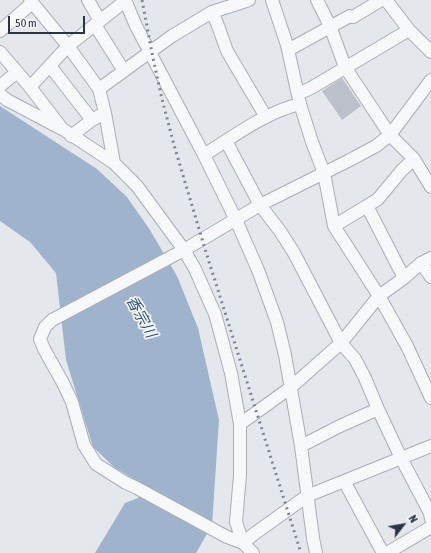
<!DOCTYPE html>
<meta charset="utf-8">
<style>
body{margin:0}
#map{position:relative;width:431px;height:553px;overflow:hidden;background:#e4e7ec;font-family:"Asap Condensed",sans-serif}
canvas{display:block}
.north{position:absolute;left:383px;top:505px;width:40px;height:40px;-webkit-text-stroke:3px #f4f6f9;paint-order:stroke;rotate:59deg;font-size:11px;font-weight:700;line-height:16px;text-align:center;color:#2b3445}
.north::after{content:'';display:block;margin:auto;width:14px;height:18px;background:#2b3445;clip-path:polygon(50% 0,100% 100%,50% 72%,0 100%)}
.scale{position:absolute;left:8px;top:16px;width:77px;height:18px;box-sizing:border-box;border:2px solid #2b3445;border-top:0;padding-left:5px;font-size:12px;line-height:14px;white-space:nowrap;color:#2b3445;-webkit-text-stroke:3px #f4f6f9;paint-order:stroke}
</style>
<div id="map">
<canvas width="431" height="553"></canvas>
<div class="north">N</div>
<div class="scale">50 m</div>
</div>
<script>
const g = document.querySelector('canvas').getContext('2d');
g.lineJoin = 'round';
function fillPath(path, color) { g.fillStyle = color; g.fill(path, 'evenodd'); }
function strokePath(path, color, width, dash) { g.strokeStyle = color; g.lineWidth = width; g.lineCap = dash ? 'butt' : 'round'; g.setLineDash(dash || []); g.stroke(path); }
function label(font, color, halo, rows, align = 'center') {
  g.font = font + ' "Asap Condensed","Noto Sans JP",sans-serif'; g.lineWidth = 3.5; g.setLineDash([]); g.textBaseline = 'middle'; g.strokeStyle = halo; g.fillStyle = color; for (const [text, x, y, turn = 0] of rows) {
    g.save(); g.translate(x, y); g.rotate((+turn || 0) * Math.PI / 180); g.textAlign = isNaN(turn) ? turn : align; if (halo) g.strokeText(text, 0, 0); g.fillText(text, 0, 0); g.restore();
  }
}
const water = new Path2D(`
 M0,106L97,169L127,197L150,230L177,276L198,328L219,420L212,525L196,553H95L125,503L138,498L143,485L114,467L93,447L66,360L56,273L30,242L0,221Z`);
const building = new Path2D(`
 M342,78L361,106L342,120L322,91Z`);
const minor = new Path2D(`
 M30,0L68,46L99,89L105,113L114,163L137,186L184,250L195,269L215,314L231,373L240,424V475L236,522L243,543
 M88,0L100,21
 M125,0L136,26L204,155L236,220L258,270L277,322L285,355L301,446L313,538L316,553
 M272,0L287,45L300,104L312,142L324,173L334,226L379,296L407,346L431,398
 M317,0L330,26L345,67L390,135L414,159L431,187
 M386,0L409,30L431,52
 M212,12L217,23L227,51L266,117
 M95,25L124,71
 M0,31L32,3
 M288,50L350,16L353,17L381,0
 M0,52L30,87L60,126
 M50,66L92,120
 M0,86L17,72
 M30,87L68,46L125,1
 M99,89L172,36L212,12L240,3L249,0
 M0,94L7,100L64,130L114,163
 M298,94L311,88L409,30
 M71,136L92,120L99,116
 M226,141L260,205L280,231L294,253L341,343L355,359L365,378L378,409L401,458L430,513L431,519
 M204,155C234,136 266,112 300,104
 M367,206L404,278
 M334,226L367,206L378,199L402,170L414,159
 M421,263L431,277
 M240,424L290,388L341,343L379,296L404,278L421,263L431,258
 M301,446L340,426L378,409
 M344,481L383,553
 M243,543L254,534L307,496L431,446
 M253,553L243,543L227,537L137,488L126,483L96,464L84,445L72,402L63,383L44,349L40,339L45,327L52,320L184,250L260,205L348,161L376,146L390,135L431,80
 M387,553L431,527`);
const rail = new Path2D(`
 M142,0L153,58L162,99L174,145L205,249L301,553`);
const waterNames = [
 ["香宗川",141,317,61]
];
fillPath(water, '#9fb4cc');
fillPath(building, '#bbc0ca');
strokePath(minor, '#a9aeb7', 14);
strokePath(minor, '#f7f8fa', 12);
strokePath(rail, '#7d8696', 3, [2, 4]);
label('italic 15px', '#34527a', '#f4f6f9', waterNames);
</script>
